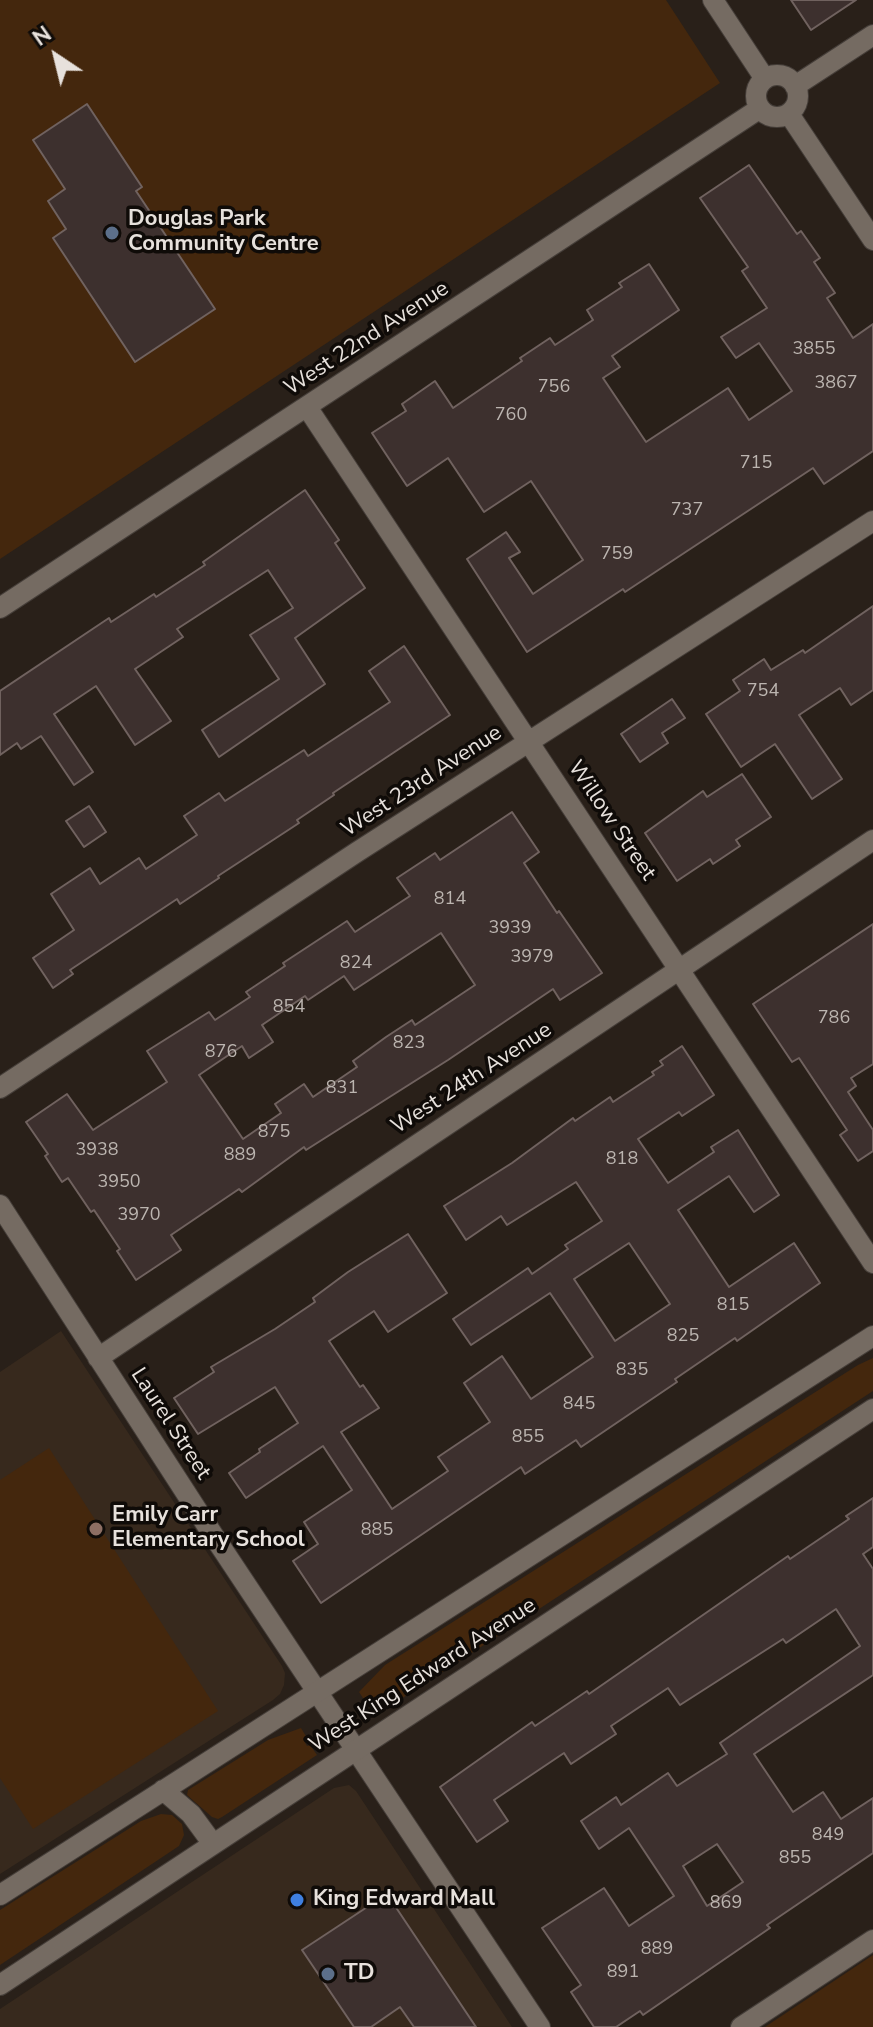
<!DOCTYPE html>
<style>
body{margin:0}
#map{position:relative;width:873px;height:2027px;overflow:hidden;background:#292019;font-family:"Nunito Sans",sans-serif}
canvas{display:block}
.north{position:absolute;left:16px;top:16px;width:80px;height:80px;-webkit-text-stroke:6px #0f0b08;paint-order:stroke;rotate:325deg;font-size:22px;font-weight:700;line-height:32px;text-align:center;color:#e7e1dc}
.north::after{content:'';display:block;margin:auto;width:28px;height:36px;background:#e7e1dc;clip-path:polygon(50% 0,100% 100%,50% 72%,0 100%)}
</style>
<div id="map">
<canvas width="873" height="2027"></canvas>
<div class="north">N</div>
</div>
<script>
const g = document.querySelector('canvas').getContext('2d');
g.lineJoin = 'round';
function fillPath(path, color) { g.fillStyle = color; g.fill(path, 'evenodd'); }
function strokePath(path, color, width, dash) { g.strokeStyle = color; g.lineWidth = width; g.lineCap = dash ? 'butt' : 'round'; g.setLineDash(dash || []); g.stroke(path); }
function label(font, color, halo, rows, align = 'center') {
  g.font = font + ' "Nunito Sans",sans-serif'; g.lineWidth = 7; g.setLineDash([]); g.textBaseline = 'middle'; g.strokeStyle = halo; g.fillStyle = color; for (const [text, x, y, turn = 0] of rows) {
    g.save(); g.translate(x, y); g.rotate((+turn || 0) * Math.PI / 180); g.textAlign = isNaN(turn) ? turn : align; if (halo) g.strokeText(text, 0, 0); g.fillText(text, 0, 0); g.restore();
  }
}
const built = new Path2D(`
 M61,1331L282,1666L285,1673L284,1685L280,1694L273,1700L0,1874V1372Z
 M349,1785L356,1791L512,2027H0V2009L334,1788Z`);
const green = new Path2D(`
 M0,0H666L720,83L0,559Z
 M873,1358V1391L375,1716L359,1692L385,1665L858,1365Z
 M49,1448L218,1711L33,1829L0,1778V1480Z
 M301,1728L307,1738L304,1741L307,1746L310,1745L317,1755L222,1817L218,1819L212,1817L187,1795L188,1790L268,1740Z
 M161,1814L172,1815L182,1824L184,1835L179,1846L0,1965V1910L141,1821Z
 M873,1955V2027H765Z`);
const building = new Path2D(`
 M791,0H856L811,30Z
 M87,104L142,187L136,191L215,309L135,362L53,238L66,229L48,201L65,189L33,140Z
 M749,165L797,234L801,231L820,258L814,262L835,293L827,298L853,338L873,324V451L824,484L813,468L625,592L623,589L527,652L467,559L506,532L520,552L509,558L533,594L583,560L531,481L484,512L448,458L407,486L372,433L406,411L402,404L435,381L453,408L522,361L520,358L550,338L555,345L593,320L587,310L622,287L619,283L649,264L679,310L612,356L620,367L603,378L646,442L728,388L749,420L792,391L759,343L736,358L721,337L767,308L742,271L748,267L700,198Z
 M305,490L339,540L335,543L365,588L295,638L325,684L219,757L202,730L279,679L250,635L293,608L268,570L177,629L183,637L135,669L171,721L135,745L96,686L54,714L93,772L74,785L41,736L21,749L17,743L0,755V691L109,618L111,622L154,594L156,597L205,565L203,562Z
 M873,606V690L851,705L840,688L799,715L842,779L812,799L775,744L741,767L706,714L740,691L733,680L764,659L771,670L803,650L805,653Z
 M404,646L450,715L333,793L334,795L297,820L299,823L218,876L219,878L180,904L177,899L70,970L73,974L53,988L33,958L74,930L51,894L90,868L100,884L139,858L146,869L197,835L184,816L219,793L225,801L304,750L308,756L390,702L369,671Z
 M672,699L685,718L662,733L668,743L640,762L621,734Z
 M742,774L771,817L736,840L740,846L713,864L710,859L677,881L645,833L703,791L707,797Z
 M89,806L106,832L84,847L66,821Z
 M512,812L539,852L524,863L557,913L559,911L602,973L560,1000L553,989L448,1060L306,1150L304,1147L242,1192L239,1189L171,1235L181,1250L136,1280L117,1251L120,1249L94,1210L91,1212L68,1178L62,1182L45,1156L48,1154L26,1122L67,1094L93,1130L167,1082L147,1051L209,1012L215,1020L250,997L246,992L285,966L283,963L347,921L355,932L410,896L397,878L435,853L440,860ZM441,933L475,985L415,1025L412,1020L386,1037L353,1061L357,1067L313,1097L304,1084L275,1104L281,1113L243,1139L199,1075L242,1046L249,1058L273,1042L262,1025L305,996L308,1000L344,976L354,990Z
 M873,924V1064L851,1078L856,1086L848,1092L873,1130V1151L858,1161L840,1135L847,1130L799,1058L792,1062L753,1004Z
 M682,1046L714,1095L682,1116L679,1112L638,1139L668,1183L714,1152L711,1147L738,1130L779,1195L754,1212L729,1176L678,1210L729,1287L794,1243L820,1283L737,1341L735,1338L675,1379L677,1382L581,1447L576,1440L525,1474L521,1467L321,1603L293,1561L318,1544L304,1522L352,1490L323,1446L246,1498L229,1473L260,1452L259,1449L298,1423L275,1387L198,1434L174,1398L214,1372L211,1367L275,1329L315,1302L313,1298L348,1272L408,1234L447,1293L388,1332L374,1311L329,1341L360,1387L363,1385L379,1408L341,1432L392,1509L448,1471L438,1457L490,1422L464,1383L502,1356L531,1399L593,1357L550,1293L471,1345L453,1319L528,1268L532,1274L568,1249L565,1245L602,1221L576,1182L507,1225L501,1216L466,1240L444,1206L512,1163L573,1118L575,1121L610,1097L613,1102L654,1075L652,1072L663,1065L660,1061ZM629,1243L670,1304L615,1341L574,1279Z
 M873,1498V1547L863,1554L873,1569V1675L754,1754L793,1812L823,1792L841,1819L873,1798V1853L767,1925L770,1928L643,2015L640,2011L616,2027H594L571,1992L581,1985L542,1928L604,1888L629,1926L674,1896L629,1828L599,1849L581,1821L616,1797L621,1805L668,1773L677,1786L727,1754L720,1743L860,1646L836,1609L786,1643L783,1639L680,1705L668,1688L611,1726L616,1734L571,1764L564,1753L494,1800L508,1821L477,1842L440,1787L532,1722L535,1726L587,1691L589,1694L788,1556L790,1559L849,1519L846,1516ZM717,1844L743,1882L707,1906L683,1866Z
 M387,1894L476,2027H414L400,2007L371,2027H354L302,1950Z`);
const street = new Path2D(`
 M713,0L765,79
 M756 96a21 21 0 1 1 42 0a21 21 0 1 1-42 0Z
 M795,86L873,35
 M789,114L873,240
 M307,407L873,1263
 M0,608L759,109
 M0,1088L357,852L873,521
 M0,1205L215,1538L540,2027
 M98,1358L873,840
 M741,2027L873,1940`);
const secondary = new Path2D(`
 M163,1790L191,1814L213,1844
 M0,1895L873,1336
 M0,1985L873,1409`);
const markers = [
 [112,233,8,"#5c6f8a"],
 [96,1529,8,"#8d6e63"],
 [297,1900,8,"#3f7fe0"],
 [328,1974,8,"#5c6f8a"]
];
const numberNames = [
 ["3855",814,350],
 ["3867",836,384],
 ["756",554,388],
 ["760",511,416],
 ["715",756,464],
 ["737",687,511],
 ["759",617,555],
 ["754",763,692],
 ["814",450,900],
 ["3939",510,929],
 ["3979",532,958],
 ["824",356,964],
 ["854",289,1008],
 ["786",834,1019],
 ["823",409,1044],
 ["876",221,1053],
 ["831",342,1089],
 ["875",274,1133],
 ["3938",97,1151],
 ["889",240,1156],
 ["818",622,1160],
 ["3950",119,1183],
 ["3970",139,1216],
 ["815",733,1306],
 ["825",683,1337],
 ["835",632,1371],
 ["845",579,1405],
 ["855",528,1438],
 ["885",377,1531],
 ["849",828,1836],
 ["855",795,1859],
 ["869",726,1904],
 ["889",657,1950],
 ["891",623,1973]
];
const poiNames = [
 ["Douglas Park",128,220],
 ["Community Centre",128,245],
 ["Emily Carr",112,1516],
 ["Elementary School",112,1541],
 ["King Edward Mall",313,1900],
 ["TD",344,1974]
];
const streetNames = [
 ["West 22nd Avenue",367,339,-33],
 ["West 23rd Avenue",422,782,-33],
 ["Willow Street",611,821,56],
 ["West 24th Avenue",472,1079,-33],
 ["Laurel Street",170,1424,57],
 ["West King Edward Avenue",423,1676,-33]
];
fillPath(built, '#37291d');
fillPath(green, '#44270d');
fillPath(building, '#3d302e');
strokePath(building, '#70625f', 2);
strokePath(street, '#453e39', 22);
strokePath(secondary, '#453e39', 22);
strokePath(street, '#756b62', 20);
strokePath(secondary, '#756b62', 20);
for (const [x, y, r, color] of markers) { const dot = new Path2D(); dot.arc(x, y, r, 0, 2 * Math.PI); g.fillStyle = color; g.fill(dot); strokePath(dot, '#0f0b08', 3); }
label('18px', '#bcb5b0', null, numberNames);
label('bold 22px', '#e7e1dc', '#0f0b08', poiNames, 'left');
label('22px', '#e7e1dc', '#0f0b08', streetNames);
</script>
